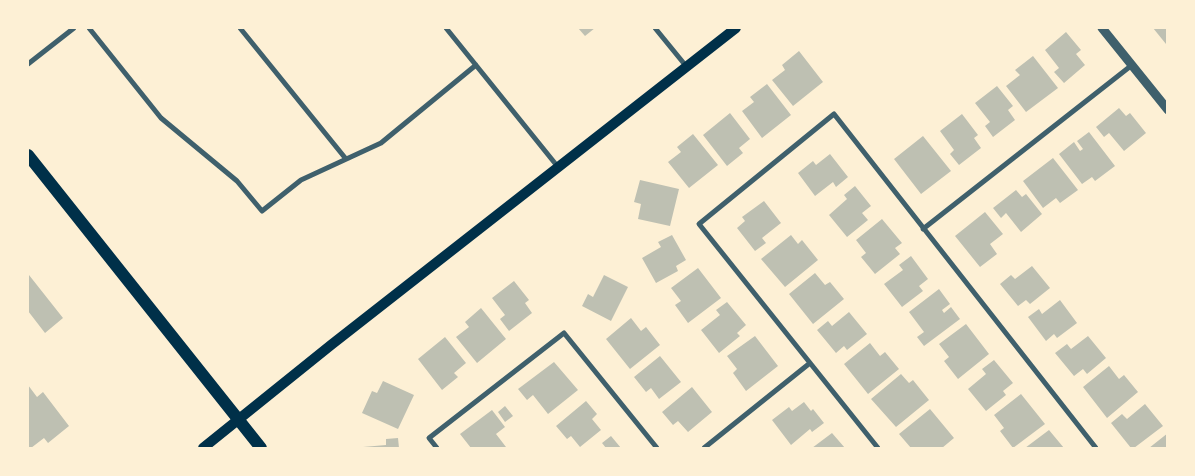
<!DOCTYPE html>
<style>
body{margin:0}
#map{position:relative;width:1195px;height:476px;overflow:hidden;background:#fdf0d5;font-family:"Sofia Sans Condensed",sans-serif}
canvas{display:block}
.frame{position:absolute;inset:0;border:29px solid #fdf0d5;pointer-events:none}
</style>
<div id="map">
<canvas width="1195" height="476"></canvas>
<div class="frame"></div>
</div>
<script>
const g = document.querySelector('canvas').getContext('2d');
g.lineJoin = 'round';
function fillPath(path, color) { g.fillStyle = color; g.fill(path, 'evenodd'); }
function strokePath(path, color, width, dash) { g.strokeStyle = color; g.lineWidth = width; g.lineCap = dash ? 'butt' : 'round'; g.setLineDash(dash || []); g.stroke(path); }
const building = new Path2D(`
 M578,28H595L585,36Z
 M1153,28H1168V43L1166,44Z
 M1066,32L1081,50L1076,54L1085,65L1064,83L1054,72L1059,68L1045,50Z
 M799,51L823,82L793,106L772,80L785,70L782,65Z
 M1033,56L1058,88L1026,112L1006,86L1020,75L1015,70Z
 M767,84L791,115L762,138L742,111L754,102L750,97Z
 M997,86L1013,106L1008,110L1015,120L993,137L985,126L990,122L975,103Z
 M1119,108L1126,116L1130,113L1146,133L1124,151L1109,133L1104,137L1096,127Z
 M730,113L750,139L739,148L743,153L727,166L703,135Z
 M962,114L978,135L974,138L981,148L959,165L950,154L954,150L940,131Z
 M1089,132L1115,166L1095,181L1092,177L1082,184L1059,154L1074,142L1080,151L1083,149L1077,141Z
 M693,134L718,165L689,188L668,162L681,152L677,147Z
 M923,136L951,171L921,194L894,159Z
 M830,154L848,177L836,187L833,182L815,196L798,173L813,161L816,165Z
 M1053,158L1078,190L1060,203L1056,198L1043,208L1023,181Z
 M640,180L679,189L670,226L638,219L641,204L634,202Z
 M855,186L871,206L862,213L868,220L847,237L829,215L847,199L844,195Z
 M1016,190L1022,197L1026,194L1042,214L1021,232L1006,213L1001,218L993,208Z
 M764,201L781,223L762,238L766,243L755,251L737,228L745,221L742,217Z
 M985,212L1003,234L990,244L997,254L980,267L955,236Z
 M882,219L902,243L895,248L900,254L875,274L861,257L866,253L856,240Z
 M672,235L686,260L676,266L678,271L656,283L642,258L661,247L658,242Z
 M791,235L798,244L802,240L818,260L785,287L761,259Z
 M911,256L928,279L919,286L923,291L902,307L884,284L903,270L899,265Z
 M1032,266L1050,288L1030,304L1026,300L1018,306L1000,284L1011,275L1015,279Z
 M698,268L721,298L688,323L675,305L681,301L671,288Z
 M815,273L825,285L830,282L844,299L813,324L789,294Z
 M29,275L63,318L45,333L28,311Z
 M604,275L628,287L611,321L582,306L588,294L593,297Z
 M514,281L529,300L525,303L532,313L509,331L500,319L505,315L492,298Z
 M939,289L950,304L942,310L944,313L951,307L960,319L924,346L917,337L924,332L909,312Z
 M1060,300L1077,323L1057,338L1054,334L1046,341L1028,317L1039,309L1042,314Z
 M727,302L746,325L737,333L740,336L719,353L701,330L720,315L716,310Z
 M481,308L506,339L477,363L456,337L469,327L465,322Z
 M849,312L867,334L847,350L844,346L836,353L817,330L828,321L832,326Z
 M631,318L641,331L646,327L660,345L630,369L606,339Z
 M966,324L989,354L958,379L944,361L949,357L939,344Z
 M755,336L778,366L746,391L733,373L737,369L727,356Z
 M1088,336L1106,358L1087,374L1083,369L1074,376L1055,353L1067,344L1071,349Z
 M445,337L466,363L454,373L458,377L442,390L418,359Z
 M870,343L880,356L885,352L899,369L868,394L844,364Z
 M660,356L681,382L659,399L651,388L646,392L634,377Z
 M994,360L1013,383L1003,391L1006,395L986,411L968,389L986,374L982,369Z
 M554,362L578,390L548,414L533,395L527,400L518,389Z
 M1109,366L1119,379L1124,375L1138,392L1107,418L1083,387Z
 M901,374L909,383L913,380L929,400L896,427L871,399Z
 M383,381L414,395L398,429L362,413L372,391L377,393Z
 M28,385L37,397L43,392L69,426L48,443L44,438L31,448H28Z
 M692,387L712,412L688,432L678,421L673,425L662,412Z
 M1021,394L1045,424L1013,448L1000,431L1004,428L994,415Z
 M586,401L597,414L592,419L601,430L580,447L571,436L567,439L556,426Z
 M804,402L811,411L813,409L824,423L812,432L810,429L791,445L772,420L789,407L792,411Z
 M1145,404L1163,426L1134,448H1131L1111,423L1122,414L1127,419Z
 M505,406L513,416L505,422L498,412Z
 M930,409L954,438L942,448H911L899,434Z
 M492,410L505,427L496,434L506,447L471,448L460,434Z
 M1049,430L1064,448H1025Z
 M832,433L845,448H812Z
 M1168,433V448H1149Z
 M611,436L621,448H606L602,443Z
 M398,438L399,448H363V447L386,445V439Z`);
const minor = new Path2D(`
 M89,28L161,118L237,181L262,211L301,180L381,143L476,65
 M240,28L346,159
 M446,28L558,167
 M655,28L686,66
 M28,64L74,28
 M923,229L1132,65
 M437,448L429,438L564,333L657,448
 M704,448L810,363
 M878,448L699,224L834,114L1096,448`);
const tertiary = new Path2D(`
 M1102,28L1168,110`);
const secondary = new Path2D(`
 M203,448L331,345L736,28`);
const primary = new Path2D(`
 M28,155L261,448`);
fillPath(building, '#bec0b2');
strokePath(minor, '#3f606c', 5);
strokePath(tertiary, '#3f606c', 9);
strokePath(secondary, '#003049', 10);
strokePath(primary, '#003049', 12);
</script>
